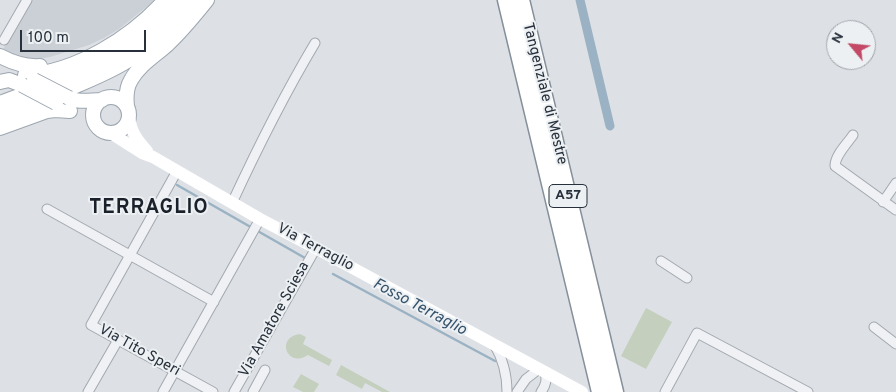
<!DOCTYPE html>
<style>
body{margin:0}
#map{position:relative;width:896px;height:392px;overflow:hidden;background:#dde1e5;font-family:Overpass,sans-serif}
canvas{display:block}
.north{position:absolute;left:826px;top:20px;width:50px;height:50px;box-sizing:border-box;background:#ecf0f3;border:1px solid #9da3a9;border-radius:50%;rotate:298deg;font-size:14px;font-weight:700;line-height:20px;text-align:center;color:#27303b}
.north::after{content:'';display:block;margin:auto;width:18px;height:22px;background:#c34966;clip-path:polygon(50% 0,100% 100%,50% 72%,0 100%)}
.scale{position:absolute;left:20px;top:30px;width:126px;height:22px;box-sizing:border-box;border:2px solid #27303b;border-top:0;padding-left:6px;font-size:15px;line-height:18px;white-space:nowrap;color:#27303b;-webkit-text-stroke:4px #ecf0f3;paint-order:stroke}
</style>
<div id="map">
<canvas width="896" height="392"></canvas>
<div class="north">N</div>
<div class="scale">100 m</div>
</div>
<script>
const g = document.querySelector('canvas').getContext('2d');
g.lineJoin = 'round';
function fillPath(path, color) { g.fillStyle = color; g.fill(path, 'evenodd'); }
function strokePath(path, color, width, dash) { g.strokeStyle = color; g.lineWidth = width; g.lineCap = dash ? 'butt' : 'round'; g.setLineDash(dash || []); g.stroke(path); }
function label(font, color, halo, rows, align = 'center') {
  g.font = font + ' Overpass,sans-serif'; g.lineWidth = 4; g.setLineDash([]); g.textBaseline = 'middle'; g.strokeStyle = halo; g.fillStyle = color; for (const [text, x, y, turn = 0] of rows) {
    g.save(); g.translate(x, y); g.rotate((+turn || 0) * Math.PI / 180); g.textAlign = isNaN(turn) ? turn : align; if (halo) g.strokeText(text, 0, 0); g.fillText(text, 0, 0); g.restore();
  }
}
const built = new Path2D(`
 M31,0H155L119,29L104,38L89,45L50,57L38,59H21L2,51Z`);
const green = new Path2D(`
 M646,308L672,322L646,369L621,356Z
 M300,334L306,337L303,344L332,360L329,366L308,355C287,369 275,337 300,334Z
 M341,365L390,392H382L365,383L362,389L336,375Z
 M301,374L319,384L314,392H303L293,387Z`);
const stream = new Path2D(`
 M177,185L305,258
 M333,274L495,361`);
const canal = new Path2D(`
 M580,0L610,126`);
const minor = new Path2D(`
 M4,40L27,0
 M853,135C847,144 835,155 835,166L896,210
 M177,171L91,325L213,392
 M883,202L896,183
 M232,203C257,149 284,95 315,43
 M47,209L214,302
 M661,261L687,278
 M874,327L896,344
 M494,344C503,359 507,375 507,392
 M88,392L118,340
 M163,392L260,219
 M234,392L316,248
 M253,392L265,370
 M517,392L526,379L539,369
 M541,392C546,385 547,380 545,372
 M665,392L697,333L808,392`);
const secondary = new Path2D(`
 M129,117C131,132 137,140 147,151
 M109,132L142,153L153,157L260,219L323,252L582,392`);
const primary = new Path2D(`
 M0,56C13,63 25,67 40,66
 M25,75C76,72 131,38 165,0
 M0,82L9,80L22,85
 M93 115a18 18 0 1 1 36 0a18 18 0 1 1-36 0Z
 M69,98C79,103 90,100 102,100
 M0,103C37,89 76,77 110,57C136,43 159,23 177,0
 M127,106C126,97 126,88 131,80C139,65 156,55 168,44C182,31 195,15 207,0
 M0,116C24,107 47,98 71,88C92,79 113,71 132,58C156,42 175,22 193,0
 M0,128L47,111L55,110L70,111`);
const motorway = new Path2D(`
 M506,0L600,392
 M521,0L615,392`);
const primaryBridge = new Path2D(`
 M34,80L69,98
 M22,85L56,103`);
const shields = [
 [568,196,38]
];
const shieldNames = [
 ["A57",568,196]
];
const streetNames = [
 ["Tangenziale di Mestre",544,94,76],
 ["Via Terraglio",315,248,28],
 ["Via Amatore Sciesa",275,320,-61],
 ["Via Tito Speri",139,351,29]
];
const waterNames = [
 ["Fosso Terraglio",419,308,28]
];
const districtNames = [
 ["TERRAGLIO",149,209]
];
fillPath(built, '#cbd0d7');
fillPath(green, '#c4cfbe');
strokePath(stream, '#9ab2c3', 2.5);
strokePath(canal, '#9ab2c3', 9);
strokePath(minor, '#a3a8af', 11);
strokePath(primary, '#9da6b0', 16);
strokePath(motorway, '#85909b', 19);
strokePath(minor, '#eff1f4', 9);
strokePath(secondary, '#fff', 12);
strokePath(primary, '#fff', 14);
strokePath(motorway, '#fff', 16);
strokePath(primaryBridge, '#9da6b0', 16, []);
strokePath(primaryBridge, '#fff', 14);
for (const [x, y, w] of shields) { const box = new Path2D(); box.roundRect(x - w / 2, y - 11.5, w, 23, 4); g.fillStyle = '#ecf0f3'; g.fill(box); strokePath(box, '#27303b', 1); }
label('bold 14px', '#27303b', null, shieldNames);
label('15px', '#27303b', '#ecf0f3', streetNames);
label('italic 16px', '#35526b', '#ecf0f3', waterNames);
g.letterSpacing = '1px';
label('bold 20px', '#1a212b', '#ecf0f3', districtNames);
g.letterSpacing = '0px';
</script>
